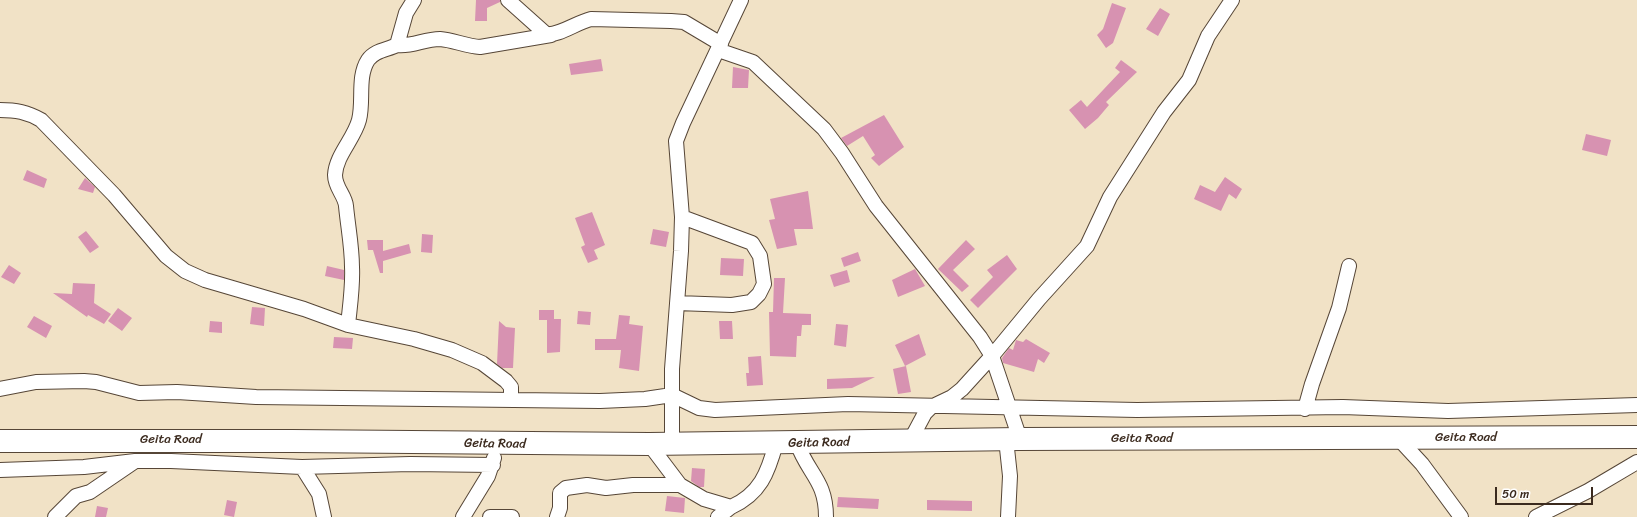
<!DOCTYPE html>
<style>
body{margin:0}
#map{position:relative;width:1637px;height:517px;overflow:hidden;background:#f1e2c6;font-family:Sriracha,sans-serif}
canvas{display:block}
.scale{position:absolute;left:1495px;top:487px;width:98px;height:18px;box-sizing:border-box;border:2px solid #3b2a1e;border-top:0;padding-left:5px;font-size:12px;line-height:14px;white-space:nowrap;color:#3b2a1e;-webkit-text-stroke:3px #fff;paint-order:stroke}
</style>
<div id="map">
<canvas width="1637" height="517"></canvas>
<div class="scale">50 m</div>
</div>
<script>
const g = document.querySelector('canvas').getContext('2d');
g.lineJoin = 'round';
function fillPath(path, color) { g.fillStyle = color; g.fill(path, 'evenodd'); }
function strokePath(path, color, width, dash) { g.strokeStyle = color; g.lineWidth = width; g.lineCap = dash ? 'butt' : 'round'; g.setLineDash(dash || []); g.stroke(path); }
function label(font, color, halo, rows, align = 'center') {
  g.font = font + ' Sriracha,sans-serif'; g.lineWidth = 4; g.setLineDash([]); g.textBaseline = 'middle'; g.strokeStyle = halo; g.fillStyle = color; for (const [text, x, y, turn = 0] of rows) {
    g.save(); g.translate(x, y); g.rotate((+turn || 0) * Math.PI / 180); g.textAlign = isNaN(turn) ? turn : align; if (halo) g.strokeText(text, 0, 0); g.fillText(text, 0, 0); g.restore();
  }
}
const building = new Path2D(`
 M476,0H500V2L487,8V21H475Z
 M1112,3L1126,8L1113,43L1106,48L1097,35L1103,29Z
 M1160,8L1170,14L1158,36L1146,29Z
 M601,59L603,71L571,75L569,64Z
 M1121,60L1137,72L1106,102L1109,105L1098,118L1085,129L1069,110L1081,100L1087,107L1120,72L1115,68Z
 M733,67L749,70L748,88H732Z
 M884,115L904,147L879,166L871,158L875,155L863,136L847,146L841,138Z
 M1586,134L1611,140L1607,156L1582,150Z
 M27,170L47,179L44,188L23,180Z
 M1225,177L1242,189L1236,199L1229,194L1221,211L1194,199L1200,185L1215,192Z
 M85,178L95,187L93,193L78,189Z
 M808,191L813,229H794L797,245L777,249L769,220L775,219L770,199Z
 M592,212L605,245L594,250L598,259L588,263L581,247L585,245L575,218Z
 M653,229L669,232L666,247L650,244Z
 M86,231L99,247L90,253L78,237Z
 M422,234L433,235L432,253L421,252Z
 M367,240H383V251L409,244L411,253L383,261V273H380L373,250H368Z
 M966,240L975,249L953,270L969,286L962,292L938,269Z
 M858,252L861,261L844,267L841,258Z
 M1007,255L1017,269L978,308L970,300L993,277L987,270Z
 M721,258L744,259L743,276L720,275Z
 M9,265L21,273L14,284L1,277Z
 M327,266L344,270V280L325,276Z
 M915,269L925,286L898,297L892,280Z
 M847,270L850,282L834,287L830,275Z
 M774,278H785L783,313L811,314V325H802L801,336H797L796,357L770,356L769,312H773Z
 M73,283L95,284L94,303L111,314L104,324L88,315L87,317L53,293L72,294Z
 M252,307L265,308L264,326L250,324Z
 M118,308L132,318L122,331L108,321Z
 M539,310H554V319H561L560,352L547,353V320H539Z
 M578,311L591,312L590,325L577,324Z
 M619,315L630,316L629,324L643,326L639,371L619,368L621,350H595V339H616Z
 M34,316L52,326L46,338L27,327Z
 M210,321L222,322V333L209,332Z
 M499,321L506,327L515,328L513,368H502L497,364Z
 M719,321H732L733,339H720Z
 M836,324L848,325L846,347L834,345Z
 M919,334L926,355L905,366L895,345Z
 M334,337L353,338L352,349L333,348Z
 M1026,339L1050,353L1044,363L1038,359L1034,372L1003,363L1002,358L1009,348L1013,350L1016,340L1023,342Z
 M761,356L763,385L747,386L746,373H749L748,357Z
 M906,366L911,392L898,394L893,369Z
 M875,377L852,388L827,389V379Z
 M692,468L705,469L704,487H699L691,481Z
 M667,496L685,498L684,513L665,511Z
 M838,497L879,499L878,509L837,507Z
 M227,500L237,502L234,517L224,515Z
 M927,500L972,501V511L927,510Z
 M97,506L108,508L106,517H95Z`);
const street = new Path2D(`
 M508,0L546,34C559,36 575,23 591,19L671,21L684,22L721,44
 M397,45C412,47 424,39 440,39C453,40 466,46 480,47L551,35
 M718,50L753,62L824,129L842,153L876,206L980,337L992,356L1020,439
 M0,110C16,110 27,112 41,120L114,195L166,256L185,271L205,280L304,309L348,325L414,339L452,350L482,363L506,381L511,387V399
 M677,303L732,305L751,302L759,294L764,284L760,256L752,243L682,217
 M348,325C350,305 353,286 352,267C352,247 348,227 346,206C345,195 335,188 335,175C336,155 354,139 359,120C364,101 357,77 368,60C375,50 387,50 397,45L406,13L414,0
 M0,389L36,382L84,381L96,382L139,393L177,392L256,397L600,401L645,399L672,395L699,408L715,410L848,404L1137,410L1343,407L1448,411L1637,405
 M1305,409L1312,384L1339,308L1349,266
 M1398,438L1422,464L1461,517
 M1006,439L1010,476L1008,517
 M910,441L925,413L931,407L952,397L962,389L992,356L1039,299L1087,246L1110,197L1164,112L1189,80L1208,36L1232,0
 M797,443C808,474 826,480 826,517
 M649,444L680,485L704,499L731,507C760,494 768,473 776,443
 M672,444V369L681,251L682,217L676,141L683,123L741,0
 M302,467L319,494L324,517
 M0,470L84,467L135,461H171L302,467L410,464L493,465
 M55,517L76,496L90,492L134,462
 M463,517L488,476L494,458
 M490,517H512
 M557,517L560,508V493L566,488L587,485L606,488L633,485H680
 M718,517L731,507
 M1536,517L1588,491L1637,462`);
const highway = new Path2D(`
 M0,441H293L649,444L1020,439L1637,437`);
const streetNames = [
 ["Geita Road",1466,438],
 ["Geita Road",1142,439],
 ["Geita Road",171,440],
 ["Geita Road",819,443,-1],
 ["Geita Road",495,444,1]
];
fillPath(building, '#d792b1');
strokePath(street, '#564637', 16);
strokePath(highway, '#564637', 24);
strokePath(street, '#fff', 14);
strokePath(highway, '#fff', 22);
label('13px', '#3b2a1e', '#fff', streetNames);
</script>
